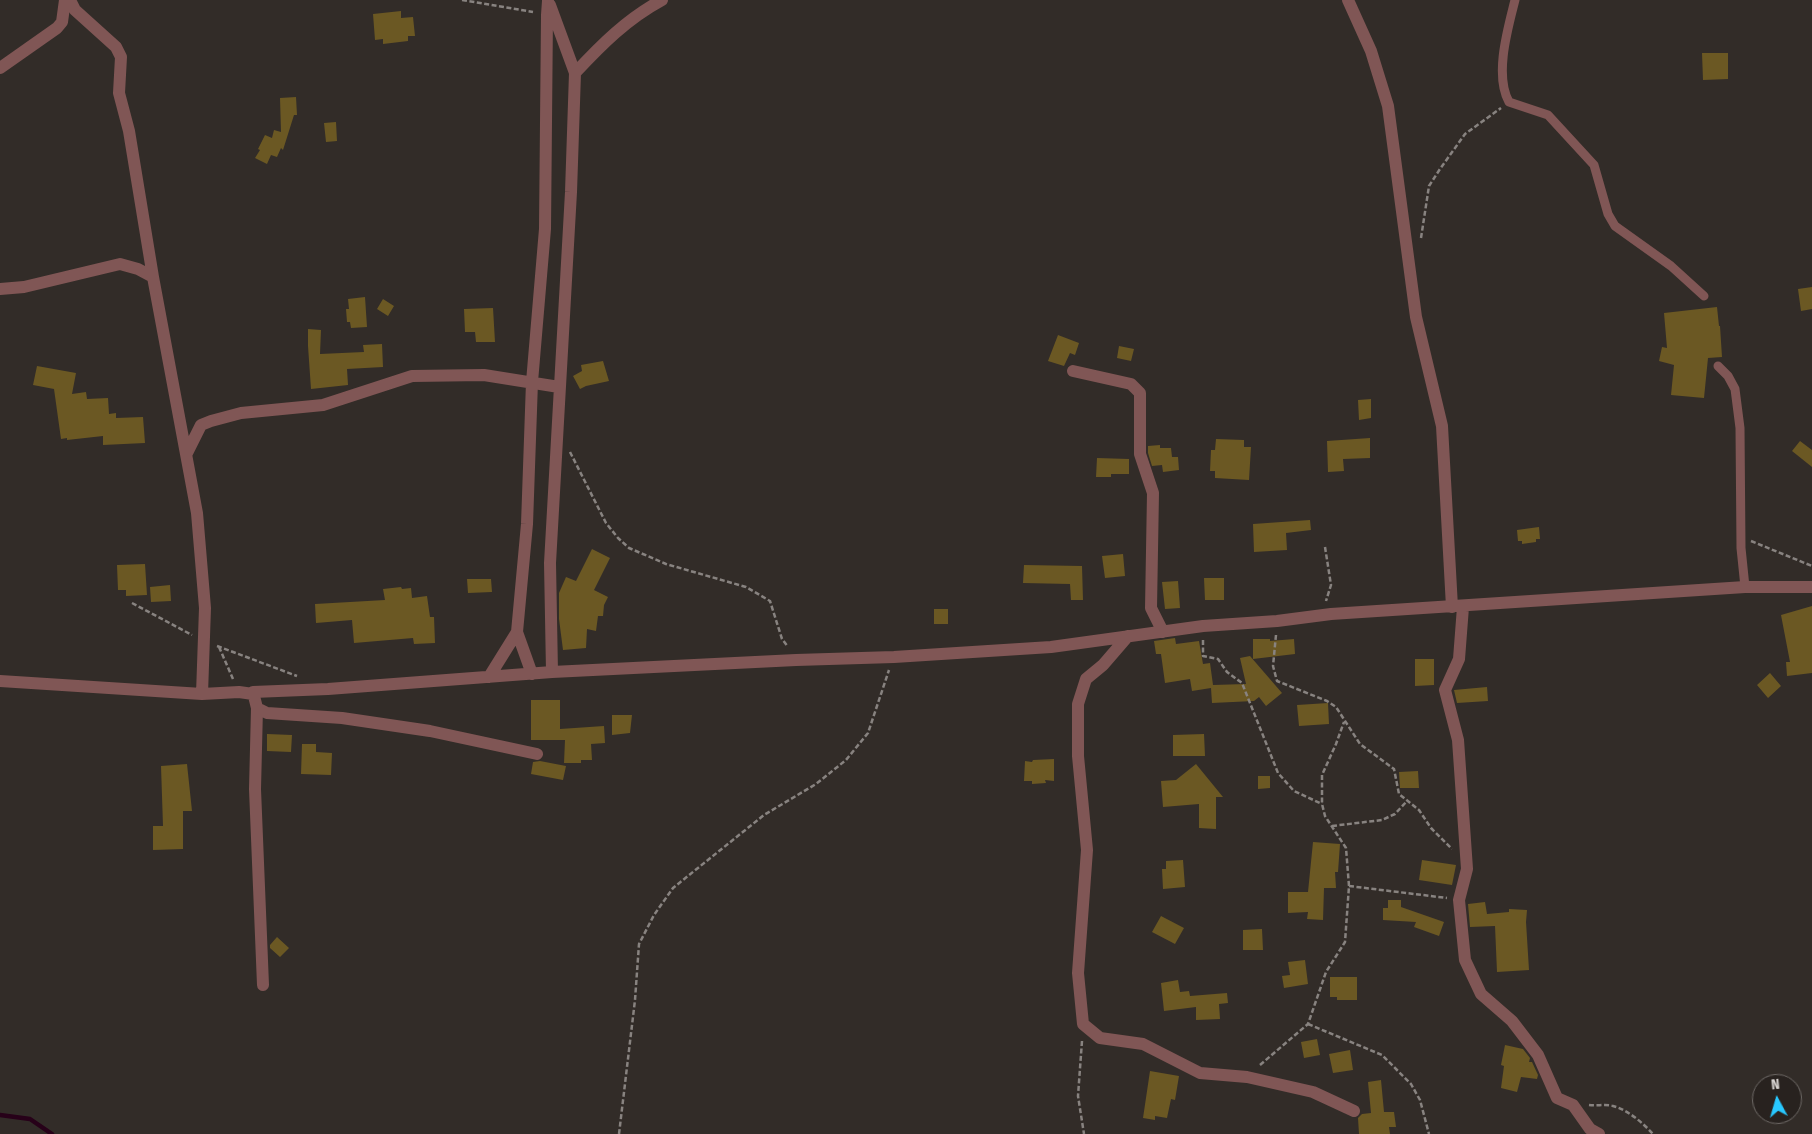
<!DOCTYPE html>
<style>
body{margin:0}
#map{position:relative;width:1812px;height:1134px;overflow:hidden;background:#322c28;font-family:"Fira Sans Condensed",sans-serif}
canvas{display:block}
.north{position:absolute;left:1752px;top:1074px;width:50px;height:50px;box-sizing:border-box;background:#28221f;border:1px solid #6e6966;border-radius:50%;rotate:354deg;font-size:14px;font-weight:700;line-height:20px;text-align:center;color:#d7d3d1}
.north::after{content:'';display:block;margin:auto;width:18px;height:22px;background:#28c8ff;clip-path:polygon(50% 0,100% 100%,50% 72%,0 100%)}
</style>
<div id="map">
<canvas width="1812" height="1134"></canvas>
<div class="north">N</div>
</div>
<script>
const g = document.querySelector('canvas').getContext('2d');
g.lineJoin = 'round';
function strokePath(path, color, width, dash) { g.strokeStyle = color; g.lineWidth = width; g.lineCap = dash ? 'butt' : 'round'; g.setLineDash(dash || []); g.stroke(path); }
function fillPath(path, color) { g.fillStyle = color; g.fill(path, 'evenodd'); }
const stream = new Path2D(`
 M0,1115L30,1119L52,1134`);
const building = new Path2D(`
 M401,11V18L413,17L415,36H408V41L383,44V39L375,40L373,14Z
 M1702,53H1728V79L1703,80Z
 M296,97L297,115H294L283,150L281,148L277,157L271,155L267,164L255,158L260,150L258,149L265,135L272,138L274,130L281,132L280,98Z
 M336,122L337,141L326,142L324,123Z
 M1812,287V309L1801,311L1798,289Z
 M365,297L367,327L351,328L350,322H347L346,309H349L348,299Z
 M383,299L394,306L388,316L377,309Z
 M1717,307L1719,326H1720L1722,357L1708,358L1704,398L1671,395L1674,365L1659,361L1662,347L1667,348L1664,313Z
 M493,308L495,342H476L475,332H465L464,309Z
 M308,329L321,330L320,354L364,352L363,345L382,344L383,367L347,369L348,385L311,389L308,346Z
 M1058,335L1079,343L1075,355L1070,353L1064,366L1048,361Z
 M1119,346L1134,349L1131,361L1117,358Z
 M603,361L609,381L586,386L580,389L573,376L582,371L581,365Z
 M37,366L76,373L72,394L86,392L87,399L108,398L109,414L116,413V418L143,417L145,443L103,445V436L67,440V438L61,439L54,389L33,385Z
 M1371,399V418L1359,420L1358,400Z
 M1370,438V458L1343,459L1344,471L1328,472L1327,441Z
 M1216,439L1244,440V447H1251L1249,480L1215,478V471H1210L1211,450H1215Z
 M1800,441L1812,450V467L1792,451Z
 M1160,445V448H1171L1172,457H1178L1179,470L1163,472L1162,465L1152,466L1148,453V446Z
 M1097,458L1129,459V474H1111V477H1096Z
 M1310,520L1311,530L1286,533L1287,550L1254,552L1253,524Z
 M1539,527L1540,539H1536V542L1522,544V541H1518L1517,530Z
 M592,549L610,558L594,590L608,597L604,605L603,616H598L596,631L587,629L586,648L563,650L559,619V593L566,577L576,581Z
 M1123,554L1125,576L1105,578L1102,556Z
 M145,564L147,595L126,596V590H118L117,565Z
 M1024,565L1082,566L1083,600H1071L1070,584L1023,583Z
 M1204,578H1224V600H1205Z
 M467,579H491L492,592L468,593Z
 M1178,581L1180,608L1165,609L1162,582Z
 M170,585L171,601L151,602L150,587Z
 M401,587L402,589L411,588L412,598L427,596L430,617H434L435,643L414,644L413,638L354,643L352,620L316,623L315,604L385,600L383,589Z
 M1812,606V673L1787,676L1786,662H1790L1781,615Z
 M934,609H948V624H934Z
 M1175,638L1176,644L1199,641L1203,664L1210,663L1213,685L1246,684L1240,658L1250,656L1282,693L1266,706L1259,697L1254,701L1212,703L1211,688L1192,691L1190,679L1165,683L1161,654H1156L1154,641Z
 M1253,639H1270V641L1294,639L1295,654L1253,659Z
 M1415,659H1434V685L1415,686Z
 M1770,673L1781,686L1768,698L1757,685Z
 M1487,687L1488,701L1457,703L1454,690Z
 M531,700H560V729L604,726L605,743L591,744L592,760H581V763H564L565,740H531Z
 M1328,703L1329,724L1299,726L1297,705Z
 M612,715H632L630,733L612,735Z
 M267,734L292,735L291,752L267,751Z
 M1204,734L1205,756H1173V735Z
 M302,744H316V752L332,753L331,775L301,774Z
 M1054,759V781L1045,780L1046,783L1032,784V781H1024L1025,761L1032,762L1033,760Z
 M540,761L566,766L563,780L531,774L533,762Z
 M187,764L192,811H183V849L153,850V826H163L161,766Z
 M1196,764L1223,797H1216V829L1199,828V804L1163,807L1161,781L1176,780Z
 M1418,771L1419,788H1400L1399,772Z
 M1258,776H1270V788L1258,789Z
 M1313,842L1340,844L1338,872H1335L1336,888H1324L1323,920L1307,919L1308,912L1288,913V892H1308Z
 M1183,860L1185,887L1163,889L1162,869H1166V861Z
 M1422,860L1456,865L1452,885L1419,880Z
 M1388,900H1401V907L1444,922L1439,936L1414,927L1416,922L1383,920V908H1388Z
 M1485,902L1487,914L1509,912V909L1527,910L1526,922L1529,970L1497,972L1495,926L1470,927L1468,904Z
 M1161,916L1184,928L1175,944L1152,932Z
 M1262,929L1263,950H1243V930Z
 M277,937L289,948L280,957L270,948V945Z
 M1305,960L1308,984L1284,988L1282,976L1290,975L1288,962Z
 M1330,977H1357V1000H1337V997H1330Z
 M1178,980L1180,992L1189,991L1190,996L1227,993L1228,1003L1219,1004L1220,1019L1196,1020V1007L1164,1011L1161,983Z
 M1317,1039L1320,1055L1304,1058L1301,1042Z
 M1505,1045L1523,1049L1530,1058L1529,1062H1532L1538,1075L1537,1079L1521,1077L1517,1092L1501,1088L1504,1066L1501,1065Z
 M1350,1050L1353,1070L1333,1073L1329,1054Z
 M1150,1071L1179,1076L1175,1100L1171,1099L1167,1118L1155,1116V1120L1143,1118Z
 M1381,1080L1384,1112H1394L1396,1127H1389L1390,1134H1359L1358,1118L1362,1114L1371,1113L1368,1082Z`);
const path = new Path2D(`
 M462,0L533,12
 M1421,238L1429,186L1440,169L1465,134L1501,108
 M570,452L606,523L618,538L629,548L666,564L746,587L770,601L782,639L788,647
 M1751,541L1812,566
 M1325,547L1331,585L1326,601
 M132,603L192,635
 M1276,635L1273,666L1277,681L1327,701L1336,707L1360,744L1394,769L1399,794L1419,810L1431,828L1452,849
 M1203,640V656L1218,659L1227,672L1242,683L1278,773L1294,791L1322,804
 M217,646L297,676
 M219,647L233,679
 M1332,826L1382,820L1395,814L1407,801
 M1349,886L1447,898
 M1308,1024L1382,1055L1411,1084L1420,1100L1429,1134
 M1082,1041L1078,1096L1084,1134
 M1260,1065L1308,1024L1326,972L1345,942L1349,886L1346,848L1325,816L1322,804V775L1336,744L1344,722
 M1589,1105C1597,1106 1606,1104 1613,1106C1628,1110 1643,1123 1653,1134
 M619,1134L635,1000L639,944L654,915L673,888L764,815L816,784L846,760L868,733L889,670`);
const service = new Path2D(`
 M1515,0C1508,28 1494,75 1509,102L1548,115L1594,165L1608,214L1615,226L1671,266L1704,296
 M1718,366L1728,376L1735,389L1740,428L1741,548L1745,587`);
const minor = new Path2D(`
 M70,0L75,10L116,47L121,57L119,93L129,131L153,277L197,513L205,608L202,694
 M1348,0L1371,51L1388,106L1416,317L1442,426L1452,607
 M550,5L575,73L571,192L550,563L552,672
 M0,68L57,28L62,22L65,0
 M575,73C602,44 627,19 662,0
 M0,289L24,287L120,264L138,269L153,277
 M1073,371L1131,384L1140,393V454L1153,493L1151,608L1163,632
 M187,453L201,425L211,421L241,413L323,405L412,376L484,375L559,387
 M1463,607L1459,659L1445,690L1458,740L1467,869L1459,900L1465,960L1481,994L1512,1021L1538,1055L1557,1098L1573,1105L1590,1129L1599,1134
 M517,632L532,674
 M1128,636L1103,665L1086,679L1078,704V756L1087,850L1078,973L1083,1024L1100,1038L1143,1044L1200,1073L1247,1077L1313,1092L1354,1111
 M489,677L517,632L527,524L532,382L545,229L547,15L548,1
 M0,681L202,694L239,692L253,694V692L328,689L552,672L796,660L894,657L1051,647L1203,626L1277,621L1331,614L1745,587H1812
 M253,692L257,708L267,713L342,718L430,731L537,754
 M257,708L255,789L263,985`);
strokePath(stream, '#270119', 4.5);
fillPath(building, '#6b5823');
strokePath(path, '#888380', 2.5, [5, 2.5]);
strokePath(service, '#805655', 9);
strokePath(minor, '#805655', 12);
</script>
